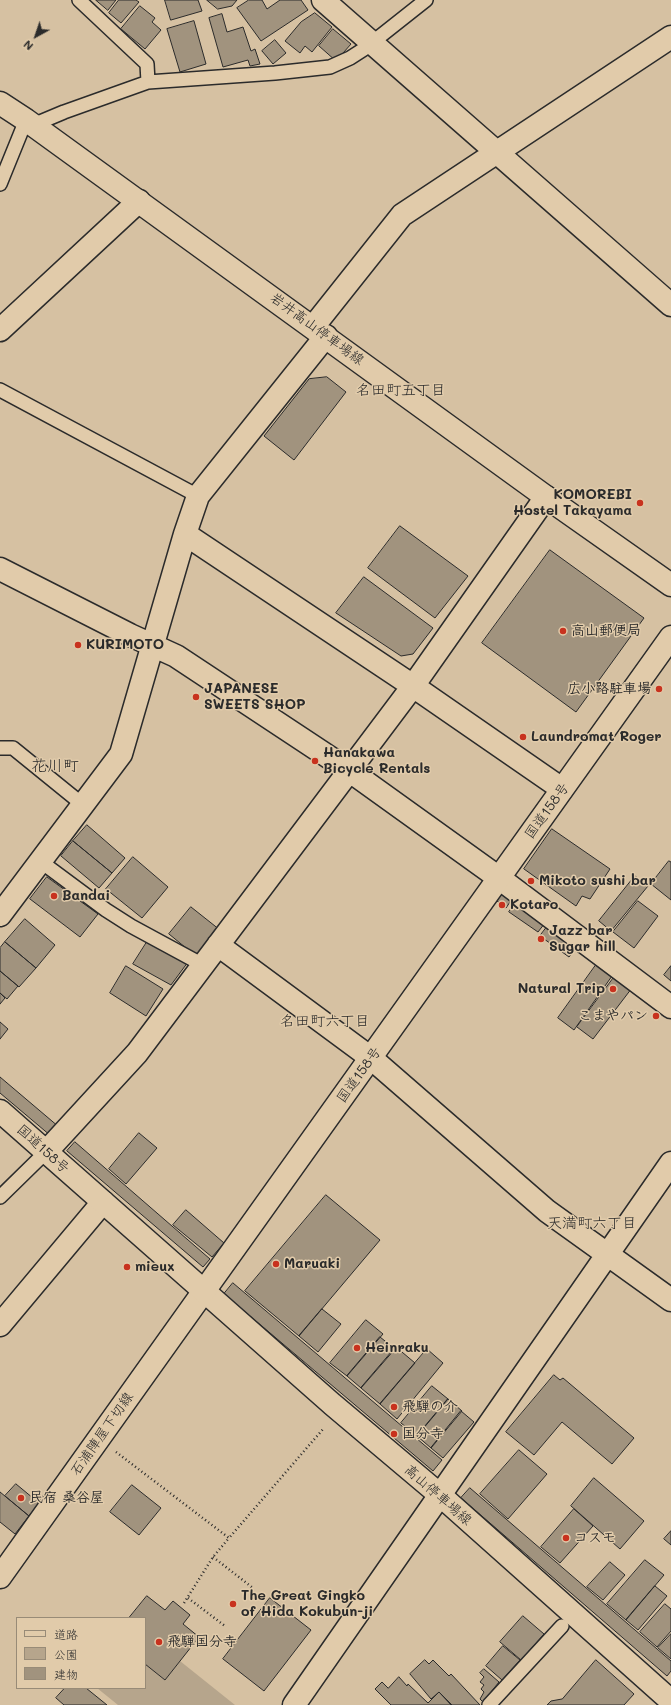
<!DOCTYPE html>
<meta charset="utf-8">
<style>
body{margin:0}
#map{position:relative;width:671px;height:1705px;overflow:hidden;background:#d6c1a2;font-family:Mali,"Klee One",sans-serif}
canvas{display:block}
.legend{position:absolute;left:16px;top:1617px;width:130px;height:72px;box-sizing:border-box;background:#e1cbaa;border:1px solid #988b77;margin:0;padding:5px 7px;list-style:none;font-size:12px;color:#2b2b2b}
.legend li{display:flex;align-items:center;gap:8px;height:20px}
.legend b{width:20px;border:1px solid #988b77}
.north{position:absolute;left:16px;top:16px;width:40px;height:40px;-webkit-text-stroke:3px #e1cbaa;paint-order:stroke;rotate:220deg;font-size:11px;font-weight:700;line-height:16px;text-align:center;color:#2b2b2b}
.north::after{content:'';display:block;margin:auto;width:14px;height:18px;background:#2b2b2b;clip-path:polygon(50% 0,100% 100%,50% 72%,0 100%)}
</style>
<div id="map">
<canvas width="671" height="1705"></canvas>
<ul class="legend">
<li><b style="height:5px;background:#e1cbaa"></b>道路</li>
<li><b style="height:11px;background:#b6a58c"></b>公園</li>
<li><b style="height:11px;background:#a1937e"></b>建物</li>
</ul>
<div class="north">N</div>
</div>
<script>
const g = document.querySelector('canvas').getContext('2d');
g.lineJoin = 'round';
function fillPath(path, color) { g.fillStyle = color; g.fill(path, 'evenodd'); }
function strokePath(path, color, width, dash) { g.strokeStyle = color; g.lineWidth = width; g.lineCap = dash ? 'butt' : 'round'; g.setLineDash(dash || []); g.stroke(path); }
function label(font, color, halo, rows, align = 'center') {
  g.font = font + ' Mali,"Klee One",sans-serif'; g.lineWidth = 3; g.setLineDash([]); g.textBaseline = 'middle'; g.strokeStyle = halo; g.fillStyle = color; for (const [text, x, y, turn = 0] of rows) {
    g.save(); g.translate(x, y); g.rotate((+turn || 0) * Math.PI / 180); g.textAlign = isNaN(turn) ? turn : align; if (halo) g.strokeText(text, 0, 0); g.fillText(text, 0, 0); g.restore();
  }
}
const green = new Path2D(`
 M180,1661L235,1705H118L97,1688H145V1664L165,1680Z`);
const building = new Path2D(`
 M96,0H116L108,10Z
 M119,0H136L139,2L121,23L109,13Z
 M165,0H198L202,11L171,20Z
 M207,0H237L232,6L218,9Z
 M249,0H262L267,9L280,0H301L308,10L261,41L237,8Z
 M140,6L155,18L152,22L161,30L145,49L121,29Z
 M315,13L332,27L312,52L305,46L300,53L285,41L301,22Z
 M222,14L227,32L243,27L251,51L255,49L260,64L250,66L248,60L223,67L209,18Z
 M194,21L206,64L180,72L167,29Z
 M333,29L351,44L336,61L319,46Z
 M275,40L286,53L273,64L262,51Z
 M327,377L346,392L294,460L264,436L309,379Z
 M400,526L468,576L435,618L368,568Z
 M550,550L644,618L576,712L482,643Z
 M364,577L433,628L413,654L401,656L336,613Z
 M87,825L125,858L112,873L73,841Z
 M552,829L610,869L590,899L582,896L576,906L524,869Z
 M73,841L112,873L99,888L61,856Z
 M133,857L168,887L142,918L106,889Z
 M669,861L671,862V900L651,884Z
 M635,876L648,886L611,931L599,921Z
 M47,877L98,914L80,937L30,899Z
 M507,887L516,893L506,908L497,901Z
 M519,898L548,919L538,932L509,912Z
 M638,901L658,916L634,948L613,932Z
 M191,907L220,930L197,957L169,934Z
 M25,919L55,945L36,968L5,942Z
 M550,923L579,945L569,957L540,936Z
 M5,942L36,968L19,987L0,971V948Z
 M147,942L188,962L171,985L133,964Z
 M596,965L612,976L574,1030L558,1018Z
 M126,966L163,989L146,1016L110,993Z
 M671,966V981L664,975Z
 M0,971L18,986L7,999L0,993Z
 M618,972L635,984L593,1039L577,1027Z
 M0,993L5,998L0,1004Z
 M0,1022L8,1029L0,1039Z
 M0,1077L59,1127L51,1136L0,1093Z
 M139,1133L157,1148L126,1184L109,1169Z
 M75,1142L210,1259L203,1267L67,1151Z
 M326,1195L380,1240L299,1336L245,1291Z
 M186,1210L224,1243L212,1257L173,1225Z
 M233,1283L442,1460L433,1471L224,1294Z
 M322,1309L341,1324L318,1352L299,1336Z
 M366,1320L383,1334L347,1376L330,1363Z
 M380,1337L395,1349L361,1388L347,1376Z
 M396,1347L415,1363L380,1404L361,1388Z
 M427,1349L443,1363L397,1419L380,1404Z
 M554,1375L560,1380L563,1378L634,1438L612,1464L562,1422L534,1455L506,1432Z
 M432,1386L448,1399L417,1436L401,1423Z
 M448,1399L462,1411L431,1448L417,1436Z
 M461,1411L474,1422L443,1458L431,1448Z
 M519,1450L547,1474L508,1519L480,1494Z
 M594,1478L644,1521L620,1549L571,1506Z
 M16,1484L39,1503L29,1516L5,1496Z
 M132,1485L161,1508L139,1535L110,1512Z
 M470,1488L671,1661V1671L667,1676L461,1498Z
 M0,1492L29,1516L15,1534L0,1522Z
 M574,1509L593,1526L560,1563L541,1547Z
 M671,1531V1545L664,1539Z
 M645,1560L664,1575L626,1620L607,1604Z
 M610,1562L625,1575L603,1600L587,1587Z
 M655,1586L667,1596L638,1630L626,1620Z
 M147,1596L165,1610L173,1601L190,1615L183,1624L199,1637L165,1680L145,1664V1618H129Z
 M270,1598L311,1630L264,1691L223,1659Z
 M665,1604L671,1609V1631L657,1647L640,1632Z
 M523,1616L544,1634L521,1660L500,1642Z
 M671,1634V1659L658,1648Z
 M503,1646L520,1660L502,1680L486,1666Z
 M425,1660L429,1664L433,1660L449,1676L451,1674L480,1705H451L439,1692L431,1699L410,1674Z
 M596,1660L634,1694L624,1705H547L551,1701L562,1699Z
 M484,1669L499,1682L483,1702L480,1699L484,1692L481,1689L484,1685L480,1682L484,1677L480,1673Z
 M399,1677L407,1686L408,1684L428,1703L439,1692L452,1705H391L375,1689L382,1682L388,1688Z
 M65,1688H86L107,1705H64L56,1698Z`);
const path = new Path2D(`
 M116,1452L229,1538L324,1428
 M213,1557L253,1588
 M188,1598L225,1626
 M184,1603L213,1557L229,1538`);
const service = new Path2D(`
 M79,0L147,64L148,82
 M33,125L64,112L148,82L275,73L330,67L350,58L364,49L426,0
 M0,184L26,120
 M0,390L198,496
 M0,748H13L82,804
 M40,861L106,910L131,926L203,965
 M0,1197L46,1152
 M489,1705L562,1626`);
const minor = new Path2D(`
 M323,0L671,305
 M313,327L402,215L671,37
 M0,330L139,201
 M185,534L413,686L562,789
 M0,569L130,635L176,656L350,771L499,878L671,1007
 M0,915L121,754L185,534L198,496L326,336
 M218,945L371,1058L547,1211L671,1300
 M46,1152L137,1053L413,686L546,497
 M0,1325L103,1202
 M440,1495L671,1163`);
const tertiary = new Path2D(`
 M294,1705L440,1495`);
const secondary = new Path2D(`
 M0,103L26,120L546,497L671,585
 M0,1577L204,1291`);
const primary = new Path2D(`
 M204,1291L332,1404L440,1495L671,1701`);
const trunk = new Path2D(`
 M0,1111L204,1291L671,637`);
const markers = [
 [640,503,4,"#c8321e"],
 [563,631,4,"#c8321e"],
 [78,645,4,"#c8321e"],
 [659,689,4,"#c8321e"],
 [196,697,4,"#c8321e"],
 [523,737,4,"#c8321e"],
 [315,761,4,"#c8321e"],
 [531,881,4,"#c8321e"],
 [54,896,4,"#c8321e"],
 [502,905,4,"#c8321e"],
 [541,939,4,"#c8321e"],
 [613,989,4,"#c8321e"],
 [656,1016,4,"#c8321e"],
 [276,1264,4,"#c8321e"],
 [127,1267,4,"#c8321e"],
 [357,1348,4,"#c8321e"],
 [394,1407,4,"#c8321e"],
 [394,1434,4,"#c8321e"],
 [21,1498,4,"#c8321e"],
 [566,1538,4,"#c8321e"],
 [233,1604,4,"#c8321e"],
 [159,1642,4,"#c8321e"]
];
const streetNames = [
 ["岩井高山停車場線",317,329,36],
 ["国道158号",547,811,-54],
 ["国道158号",359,1075,-54],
 ["国道158号",43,1149,42],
 ["石浦陣屋下切線",102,1434,-55],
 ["高山停車場線",438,1495,41]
];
const poiNames = [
 ["KOMOREBI",632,495,"right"],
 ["Hostel Takayama",632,511,"right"],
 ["高山郵便局",571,631],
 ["KURIMOTO",86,645],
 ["JAPANESE",204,689],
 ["SWEETS SHOP",204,705],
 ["広小路駐車場",651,689,"right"],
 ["Laundromat Roger",531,737],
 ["Hanakawa",323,753],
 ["Bicycle Rentals",323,769],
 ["Mikoto sushi bar",539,881],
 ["Bandai",62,896],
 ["Kotaro",510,905],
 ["Jazz bar",549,931],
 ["Sugar hill",549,947],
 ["Natural Trip",605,989,"right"],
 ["こまやパン",648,1016,"right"],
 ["Maruaki",284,1264],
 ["mieux",135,1267],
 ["Heinraku",365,1348],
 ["飛騨の介",402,1407],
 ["国分寺",402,1434],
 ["民宿 桑谷屋",29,1498],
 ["コスモ",574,1538],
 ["The Great Gingko",241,1596],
 ["of Hida Kokubun-ji",241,1612],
 ["飛騨国分寺",167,1642]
];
const neighbourhoodNames = [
 ["名田町五丁目",401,390],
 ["名田町六丁目",325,1021],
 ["天満町六丁目",592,1223]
];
const quarterNames = [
 ["花川町",55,766]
];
fillPath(green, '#b6a58c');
fillPath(building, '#a1937e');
strokePath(building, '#2b2b2b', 1);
strokePath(service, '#2b2b2b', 16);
strokePath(minor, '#2b2b2b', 25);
strokePath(tertiary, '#2b2b2b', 25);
strokePath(secondary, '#2b2b2b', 25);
strokePath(primary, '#2b2b2b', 25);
strokePath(trunk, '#2b2b2b', 25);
strokePath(path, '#2b2b2b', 2.5, [1, 3]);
strokePath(service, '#e1cbaa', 13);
strokePath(minor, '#e1cbaa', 22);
strokePath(tertiary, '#e1cbaa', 22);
strokePath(secondary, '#e1cbaa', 22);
strokePath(primary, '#e1cbaa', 22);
strokePath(trunk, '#e1cbaa', 22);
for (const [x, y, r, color] of markers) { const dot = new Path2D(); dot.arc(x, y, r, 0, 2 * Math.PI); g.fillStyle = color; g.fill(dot); strokePath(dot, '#e1cbaa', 1.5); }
label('14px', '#2b2b2b', '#e1cbaa', streetNames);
label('bold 14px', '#2b2b2b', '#e1cbaa', poiNames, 'left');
label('15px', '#2b2b2b', '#e1cbaa', neighbourhoodNames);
label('16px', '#2b2b2b', '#e1cbaa', quarterNames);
</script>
